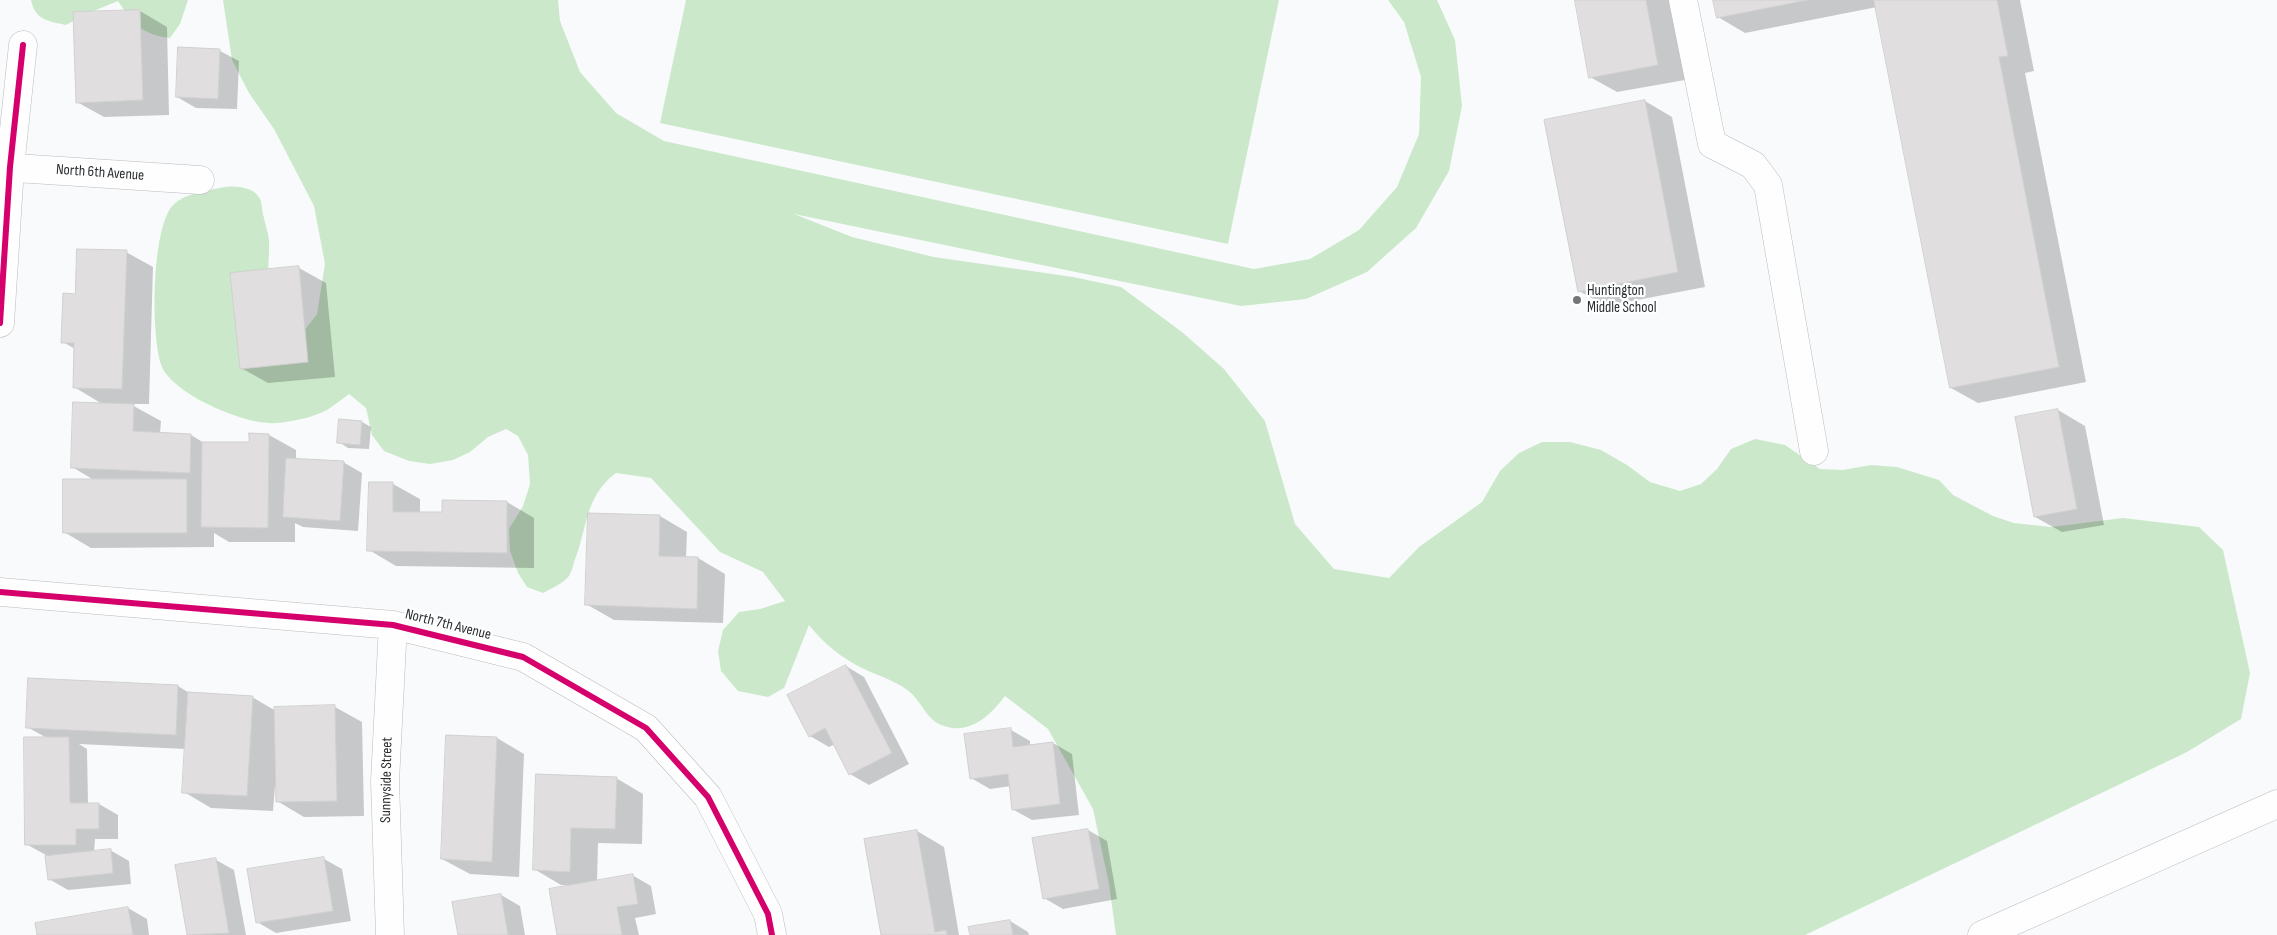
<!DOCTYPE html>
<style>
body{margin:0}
canvas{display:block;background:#f8fafc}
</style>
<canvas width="2277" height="935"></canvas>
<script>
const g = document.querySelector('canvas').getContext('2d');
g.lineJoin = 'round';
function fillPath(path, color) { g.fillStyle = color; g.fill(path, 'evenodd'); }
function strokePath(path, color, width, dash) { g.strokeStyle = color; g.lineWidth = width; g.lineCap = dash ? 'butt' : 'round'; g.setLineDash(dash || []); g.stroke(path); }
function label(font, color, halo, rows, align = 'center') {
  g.font = font + ' "Sofia Sans Condensed",sans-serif'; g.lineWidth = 4.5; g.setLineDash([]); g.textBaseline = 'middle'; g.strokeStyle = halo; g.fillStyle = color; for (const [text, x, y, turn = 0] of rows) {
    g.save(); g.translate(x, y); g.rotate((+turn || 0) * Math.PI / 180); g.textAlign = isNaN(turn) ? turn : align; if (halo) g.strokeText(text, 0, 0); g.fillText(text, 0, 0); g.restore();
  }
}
const green = new Path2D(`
 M31,0H188L180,24L170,38C143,35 133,24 118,1L84,15L66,25C48,21 35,20 31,0Z
 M223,0H558L560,21L580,72L616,113L664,141L1254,269L1310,259L1359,230L1397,187L1419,134L1421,77L1404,22L1388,0H1437L1455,40L1462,106L1449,171L1416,228L1367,272L1306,299L1241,306L794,214L852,237L934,257L1073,277L1121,287L1182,332L1224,369L1265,421L1295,524L1334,569L1389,578L1419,547L1482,502L1500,471L1519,453L1542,442H1570L1601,450L1627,465L1650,482L1680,491L1701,484L1717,469L1731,449L1755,439L1785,445L1820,469L1843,470L1871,465L1897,467L1939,480L1953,495L1993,516L2014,523L2051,527L2123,518L2199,527L2223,550L2250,673L2241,719L2187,752L1805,935H1116L1109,884L1093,809L1048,729L1005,696C993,712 975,731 952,728C928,724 926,709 913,695C900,682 881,677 866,670C843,659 825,645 809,625L784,688L768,697L738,691L721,671L718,651L723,630L739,612L760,609L785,601L763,572L720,552L651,478L616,473C584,497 588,528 574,562C573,566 571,573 569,576C564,583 550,589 543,593L527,587L518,573L510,551L509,529L523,506L530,484L528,455L518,436L506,429L488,437L470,452L453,460L430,464L409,461L384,451L372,435L366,408L349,394C342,399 335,405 327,410C314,417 292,422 276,423C248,426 177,396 163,369C150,343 151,224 174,204C187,193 204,191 220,188C231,185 251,186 258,196C262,200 262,209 263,214C265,223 268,232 269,240C270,253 266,278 271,289C276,300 296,321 304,331L317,314L325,264L314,206L274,129L249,93L232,60Z
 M686,0H1279L1228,244L660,123Z`);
const shadow = new Path2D(`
 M1576,0H1683L1673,15L1685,80L1617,92L1590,77Z
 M1714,0H2020L2034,71L2025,73L2086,382L1978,403L1951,388L1877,7L1745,33L1718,17Z
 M140,11L167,27L169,115L104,117L77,102Z
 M220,51L239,61L237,109L196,108L177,97Z
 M1645,101L1672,117L1705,287L1606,306L1579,291Z
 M126,252L153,267L149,404H130L161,421L160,434L191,435L204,443H250L269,435L296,450V460L343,462L362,473L358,531L303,527L295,523V542H229L214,533V547L91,548L64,532L94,480L72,467L104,405L74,387L75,349L63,342L76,295Z
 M299,268L326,283L335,377L268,383L241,368Z
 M2058,410L2085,426L2104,525L2062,532L2035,517L2017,418Z
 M362,422L371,427L369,449L348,448L339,442Z
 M370,483L393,484L420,499V513L444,514L443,502H507L534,518V568L396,566L369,550Z
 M660,516L687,532L686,558H698L725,574L723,623L614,620L586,604Z
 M846,666L864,677L909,764L869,785L850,774L835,744L829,747L810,736Z
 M178,686L191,694L252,697L276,711L335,707L362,722L364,816L304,817L277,801V786H275L273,811L211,808L184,792L186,749L79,744L87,749L88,804H99L118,815V839H95L94,852L110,850L129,861L131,884L68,890L49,879L46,855L26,844L47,738L27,727Z
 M1011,730L1030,741V746L1053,743L1072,754L1079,815L1032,820L1014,810L1011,786L990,789L971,778Z
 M497,738L524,754L519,877L470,874L442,859Z
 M537,776L616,778L643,794L642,844L598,843L597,882L632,875L651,886L656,914L635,918L639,935H558L568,885H561L534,869Z
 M1088,830L1107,841L1117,899L1063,909L1044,898Z
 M917,831L944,847L959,935H882Z
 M324,859L342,869L351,921L276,933L257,922Z
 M216,860L234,870L246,935H188L176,866Z
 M501,895L520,906L525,935H459Z
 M128,908L147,919L149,935H39Z
 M1010,921L1028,932L1029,935H971Z`);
const building = new Path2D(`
 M1575,0H1646L1658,65L1589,78Z
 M1713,0H1808L1717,18Z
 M1874,0H1997L2008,56L1999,57L2059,367L1950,388Z
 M140,10L143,100L76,103L73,12Z
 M178,47L220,49L218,99L176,97Z
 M1645,100L1678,272L1578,292L1544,120Z
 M77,249L127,250L122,389L73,388L74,343H61L63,293L75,294Z
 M299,266L308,362L240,369L230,273Z
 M73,402L134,404L133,431L191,434L190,473L71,468Z
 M2058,409L2077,509L2034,517L2015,417Z
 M339,419L362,421L360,445L337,443Z
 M249,433L269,434L268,528L201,527L202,442H249Z
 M286,458L344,461L340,521L283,517Z
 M63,479H187V533H63Z
 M369,482H393V512H442V500L507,501V553L367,551Z
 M588,513L660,515L659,556L698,557L697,609L585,605Z
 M846,665L892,753L849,775L825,728L809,737L787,695Z
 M28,678L178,685L176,735L26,728Z
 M188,692L253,696L247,796L182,793Z
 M335,705L337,801L276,802L274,707Z
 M1011,728L1013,747L1053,742L1060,804L1012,810L1008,774L970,779L964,734Z
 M446,735L497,737L492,862L441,859Z
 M24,737H69L70,803H99V829H76V845H25Z
 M536,774L617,777L615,829L571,828L570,872L533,870Z
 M1088,829L1099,889L1043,899L1032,838Z
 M917,830L935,932L946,930L947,935H881L864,839Z
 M111,849L113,873L48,880L45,856Z
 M324,857L333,911L256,923L247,869Z
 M216,858L229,933L187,935L175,865Z
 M633,874L638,904L617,907L622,935H557L549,889Z
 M501,894L508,935H458L452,902Z
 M128,907L133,935H37L35,923Z
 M1010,920L1013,935H970L968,927Z`);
const minor = new Path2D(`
 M1683,0L1712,144L1753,165L1768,185L1814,451
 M0,167L200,180
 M0,323L10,167L23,45
 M0,592L393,625L523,657L646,728L708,797L768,914L772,935
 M390,935L385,781L393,625`);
const highway = new Path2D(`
 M1982,935L2277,804`);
const cycleway = new Path2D(`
 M0,323L10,167L23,45
 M0,592L393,625L523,657L646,728L708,797L768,914L772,935`);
const markers = [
 [1577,300,5,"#737679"]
];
const streetNames = [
 ["North 6th Avenue",100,173,4],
 ["North 7th Avenue",448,625,14],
 ["Sunnyside Street",387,780,-89]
];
const poiNames = [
 ["Huntington",1587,291],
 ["Middle School",1587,308]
];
fillPath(green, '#cbe9ca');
fillPath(shadow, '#0003');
fillPath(building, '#e0dedf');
strokePath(building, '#d1d0d0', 1);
strokePath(minor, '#babcbf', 29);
strokePath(highway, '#babcbf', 29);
strokePath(minor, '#fefeff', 28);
strokePath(highway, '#fefeff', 28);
strokePath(cycleway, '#d6006c', 6);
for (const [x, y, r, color] of markers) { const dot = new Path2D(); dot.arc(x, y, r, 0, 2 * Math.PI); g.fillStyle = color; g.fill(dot); strokePath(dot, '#fff', 2); }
label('15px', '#2b2f32', '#fff', streetNames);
label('15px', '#2b2f32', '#fff', poiNames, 'left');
</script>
